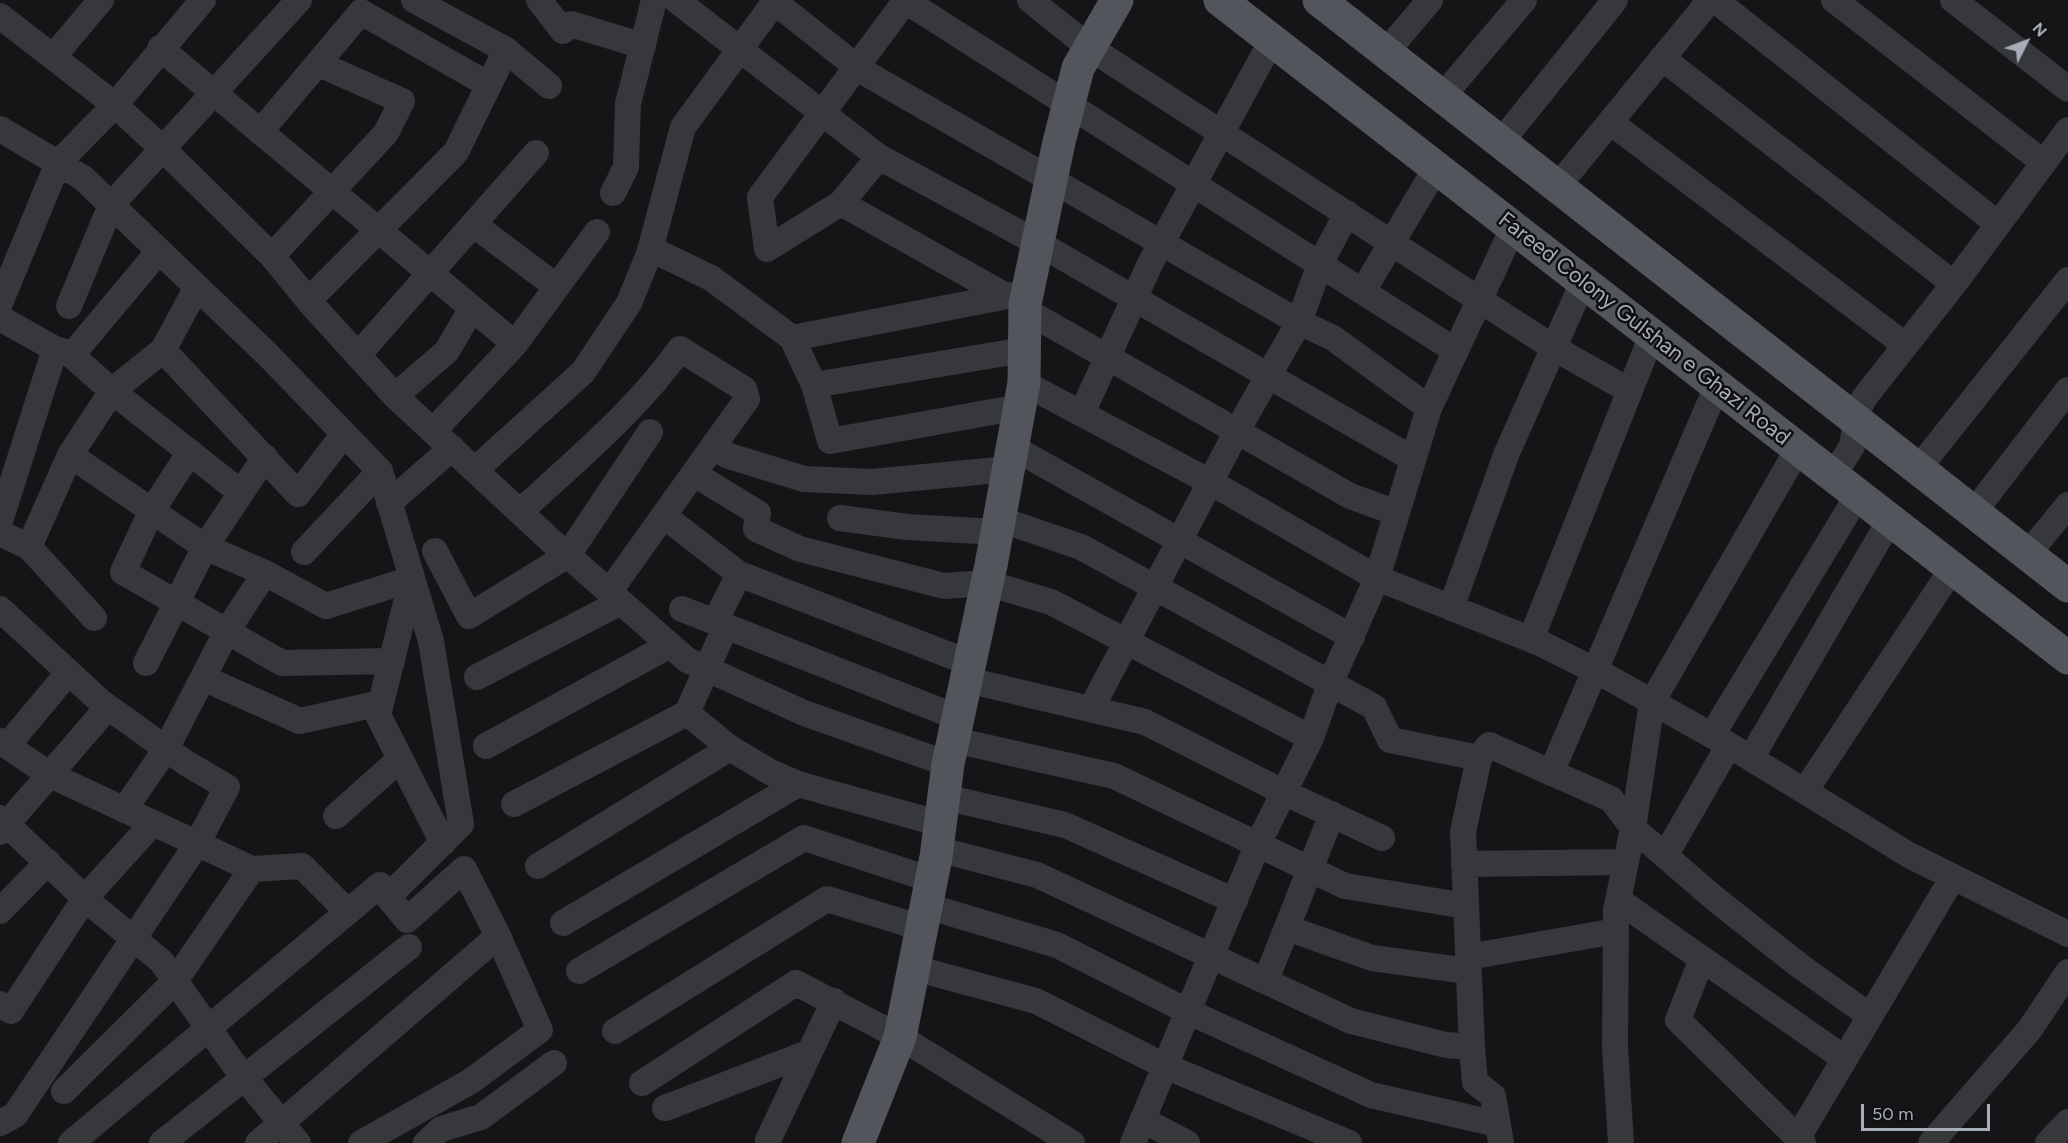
<!DOCTYPE html>
<style>
body{margin:0}
#map{position:relative;width:2068px;height:1143px;overflow:hidden;background:#151517;font-family:Figtree,sans-serif}
canvas{display:block}
.north{position:absolute;left:1996px;top:12px;width:60px;height:60px;-webkit-text-stroke:4px #101012;paint-order:stroke;rotate:48deg;font-size:16px;font-weight:700;line-height:24px;text-align:center;color:#a7adb7}
.north::after{content:'';display:block;margin:auto;width:21px;height:27px;background:#a7adb7;clip-path:polygon(50% 0,100% 100%,50% 72%,0 100%)}
.scale{position:absolute;left:1861px;top:1104px;width:129px;height:27px;box-sizing:border-box;border:3px solid #a7adb7;border-top:0;padding-left:8px;font-size:18px;line-height:21px;white-space:nowrap;color:#a7adb7;-webkit-text-stroke:4px #101012;paint-order:stroke}
</style>
<div id="map">
<canvas width="2068" height="1143"></canvas>
<div class="north">N</div>
<div class="scale">50 m</div>
</div>
<script>
const g = document.querySelector('canvas').getContext('2d');
g.lineJoin = 'round';
function strokePath(path, color, width, dash) { g.strokeStyle = color; g.lineWidth = width; g.lineCap = dash ? 'butt' : 'round'; g.setLineDash(dash || []); g.stroke(path); }
function label(font, color, halo, rows, align = 'center') {
  g.font = font + ' Figtree,sans-serif'; g.lineWidth = 5; g.setLineDash([]); g.textBaseline = 'middle'; g.strokeStyle = halo; g.fillStyle = color; for (const [text, x, y, turn = 0] of rows) {
    g.save(); g.translate(x, y); g.rotate((+turn || 0) * Math.PI / 180); g.textAlign = isNaN(turn) ? turn : align; if (halo) g.strokeText(text, 0, 0); g.fillText(text, 0, 0); g.restore();
  }
}
const minor = new Path2D(`
 M414,0L506,50L549,86
 M539,0L563,31L571,24L643,46
 M676,0L879,157L1038,243L1413,459
 M772,0L862,71L1299,322L1333,338L1429,408
 M904,0L1456,351
 M1030,0L1090,48L1554,348L1630,391
 M1715,0L1998,224
 M1834,0L2044,163
 M1953,0L2068,89
 M0,16L115,105L163,149L272,256L313,306L395,396L549,539L687,660L804,713L948,764
 M160,48L515,344
 M1386,52L1430,0
 M53,57L101,0
 M1662,58L1954,284
 M1442,97L1524,0
 M1610,122L1905,345
 M0,129L83,178L268,355L380,471L431,641L461,824L388,897L380,885L71,1143
 M260,132L361,12L489,85
 M1501,142L1615,0
 M879,157L841,203L767,249L760,197L906,0
 M1557,187L1710,0
 M613,193L626,167L628,104L654,0
 M841,203L1006,296
 M473,224L557,287
 M651,249L711,278L792,338L814,385L830,441L1020,407
 M272,256L386,133L402,101L319,64
 M1363,291L1436,168
 M309,300L456,152L506,50
 M0,303L58,163L115,105L203,0
 M69,306L111,205L299,0
 M1025,310L1350,496L1397,513
 M0,318L55,349L69,353L112,391L240,492
 M792,338L1028,292
 M163,350L298,494L344,434
 M72,355L159,251
 M358,355L536,153
 M1024,383L1212,483L1377,578L1542,644L1604,675L1729,745L1909,855L2068,934
 M814,385L1024,350
 M395,396L447,351L472,308
 M1082,413L1150,264L1272,40
 M433,431L515,344L597,232
 M1012,447L1352,637
 M713,448L729,456L804,479L872,482L1008,469
 M190,452L151,512L123,572L282,663L392,661
 M70,455L205,547L265,573L326,606L412,579
 M1918,469L2068,280
 M475,470L583,372L629,303L649,254L683,127L776,0
 M694,474L758,513L756,529L800,549L944,586L987,583L1051,602L1311,738
 M1833,476L1852,446L1858,410L1864,398L1954,284L2068,130
 M389,503L452,448
 M520,512C576,460 636,411 680,349L744,389L747,399L609,592
 M1973,513L2068,390
 M664,516L739,574L970,663
 M840,518L907,527L997,532
 M999,519L1081,547L1374,707L1390,740L1479,758L1489,745L1611,799L1633,828L1714,898L1800,966L1870,1016
 M0,521L55,349
 M0,533L29,547L94,618
 M29,547L70,455L112,391L163,350L197,287
 M435,551L469,616L568,555L650,432
 M304,552L380,471
 M2027,555L2068,505
 M412,579L378,715L443,843
 M1451,608L1506,455L1583,282
 M0,609L101,702L186,763L227,787L197,844L15,1115L0,1123
 M682,609L959,718
 M715,622L739,574
 M1531,639L1652,335
 M146,663L205,547L265,457
 M477,677L621,602
 M203,678L300,721L381,703
 M967,680L1145,722L1285,793L1382,838
 M1091,709L1237,431L1299,322L1320,264L1347,213
 M687,713L730,748L770,772L798,784L941,824
 M1712,735L1858,495
 M954,740L1114,776L1345,886L1466,906
 M0,741L50,775L252,869L302,866L347,911
 M7,746L68,673
 M486,746L670,645
 M1479,758L1463,832L1472,1047L1475,1082L1493,1096L1501,1143
 M1751,758L1890,520
 M1551,773L1717,386
 M1805,791L1952,569
 M944,797L1065,825L1235,901
 M514,804L687,713L726,626
 M124,810L166,749L227,631L265,573
 M336,816L400,759
 M0,818L91,904L161,961L238,1070L298,1143
 M0,832L108,707
 M937,849L1037,875L1351,1021L1446,1045L1472,1047
 M1665,856L1729,745
 M1464,864L1626,862
 M538,866L730,748
 M1618,900L1845,1059
 M927,906L1057,945L1187,1011L1371,1095L1497,1124
 M0,911L48,862
 M563,923L798,784
 M1287,928L1372,958L1468,971
 M1468,957L1616,931
 M1702,959L1678,1020L1803,1143
 M914,968L1036,1001L1165,1066L1349,1143
 M579,971L804,838L932,880
 M1266,980L1332,814
 M0,1004L11,1011L85,898L153,823
 M615,1031L827,899L922,928
 M642,1083L796,983L900,1037L1072,1143
 M64,1091L175,981L252,869
 M665,1108L808,1053
 M1143,1120L1187,1143
 M1797,1139L1953,877
 M768,1140L834,1001
 M162,1143L409,947
 M258,1143L498,936
 M361,1143L471,1081L540,1030L498,936L464,869L407,920L388,897
 M426,1143L441,1129L481,1117L554,1063
 M1133,1143L1257,846L1311,738L1330,684L1377,578L1429,408L1513,228
 M1621,1143L1615,1048L1616,910L1633,828L1652,702L1798,449
 M1931,1143L2030,1029L2068,972
 M2048,1143L2068,1122`);
const major = new Path2D(`
 M1220,0L2068,658
 M1319,0L2068,586
 M858,1143L900,1037L936,857L948,764L991,565L1024,383L1025,304L1059,142L1078,68L1117,0`);
const streetNames = [
 ["Fareed Colony Gulshan e Ghazi Road",1644,329,38]
];
strokePath(minor, '#36383c', 26);
strokePath(major, '#52555b', 33);
label('22px', '#a7adb7', '#101012', streetNames);
</script>
